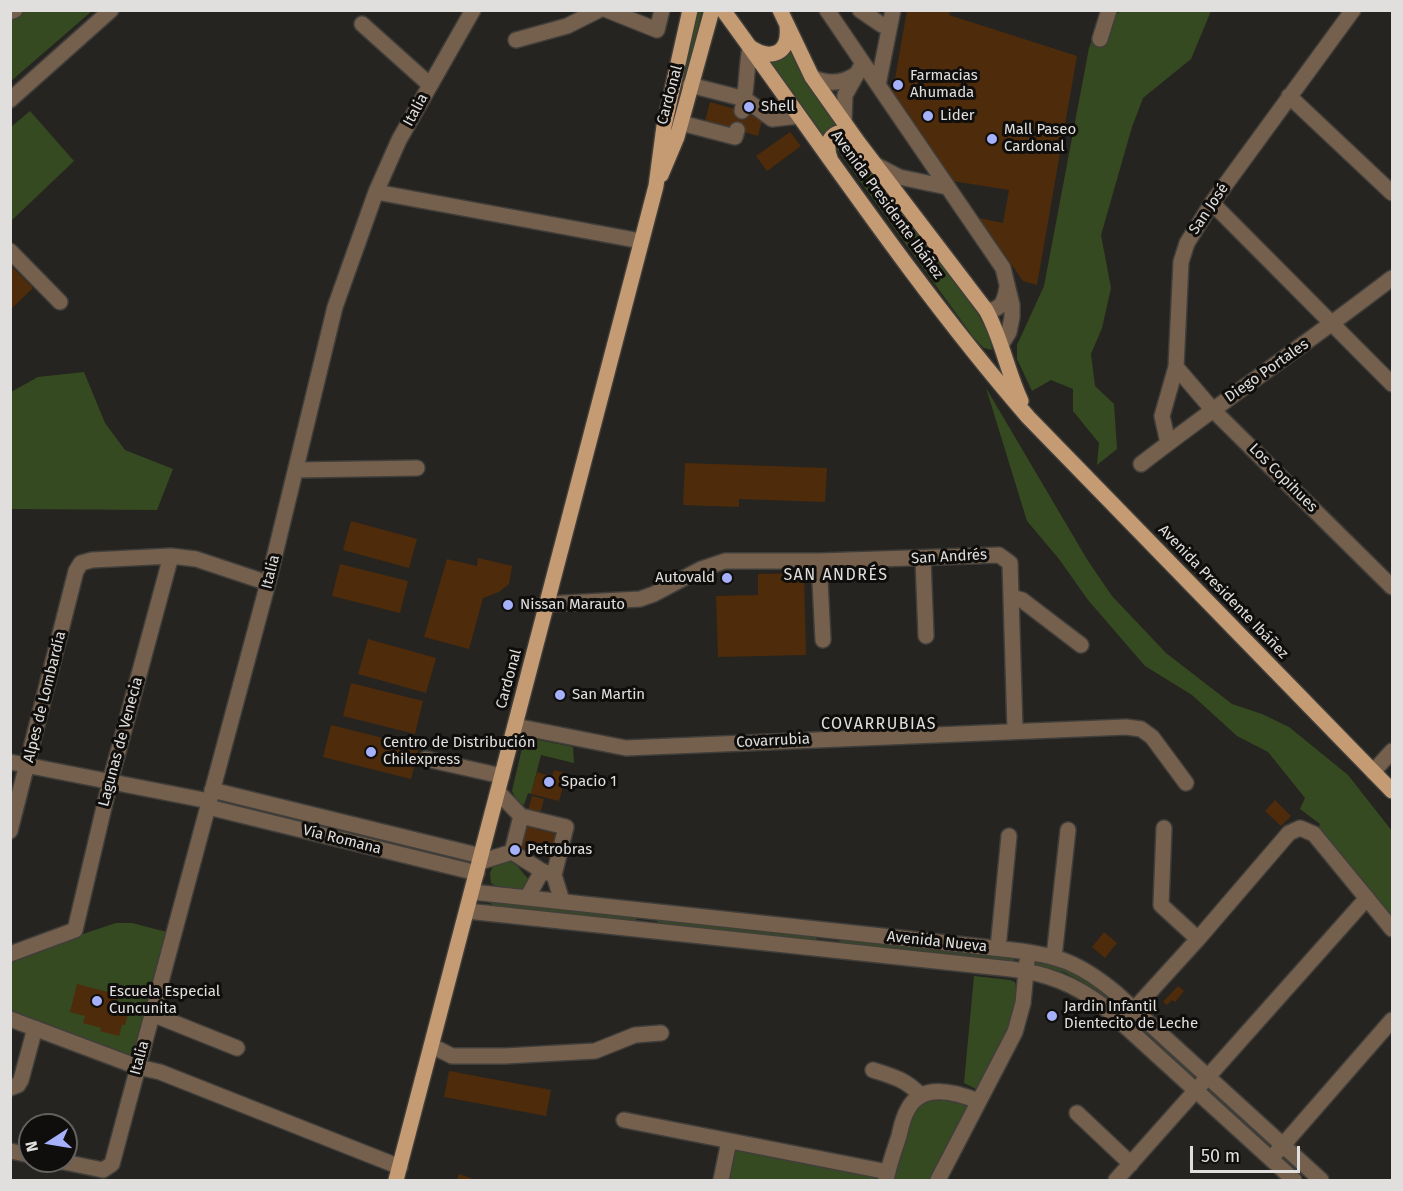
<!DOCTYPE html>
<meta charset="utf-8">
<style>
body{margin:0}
#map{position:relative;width:1403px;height:1191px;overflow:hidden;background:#262420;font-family:"Fira Sans",sans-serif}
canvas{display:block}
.frame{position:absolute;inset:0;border:12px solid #e0dfdd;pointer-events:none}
.north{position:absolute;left:18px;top:1113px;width:60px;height:60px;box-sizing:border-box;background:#0f0e0c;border:2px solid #636260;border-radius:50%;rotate:258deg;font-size:16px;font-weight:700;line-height:24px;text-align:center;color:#e0dfdd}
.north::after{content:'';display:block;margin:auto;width:21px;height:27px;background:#a6b1fc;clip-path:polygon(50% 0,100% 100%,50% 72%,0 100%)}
.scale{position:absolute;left:1190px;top:1146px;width:110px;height:27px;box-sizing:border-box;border:3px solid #e0dfdd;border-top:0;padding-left:8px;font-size:18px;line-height:21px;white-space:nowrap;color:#e0dfdd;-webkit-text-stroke:4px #0f0e0c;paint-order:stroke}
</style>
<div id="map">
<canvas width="1403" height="1191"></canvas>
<div class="frame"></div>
<div class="north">N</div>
<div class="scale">50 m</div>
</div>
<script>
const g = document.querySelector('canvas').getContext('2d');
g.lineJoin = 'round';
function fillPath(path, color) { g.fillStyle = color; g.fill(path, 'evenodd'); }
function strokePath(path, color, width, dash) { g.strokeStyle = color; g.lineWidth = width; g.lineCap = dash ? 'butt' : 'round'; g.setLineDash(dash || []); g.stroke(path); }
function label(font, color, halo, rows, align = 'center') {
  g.font = font + ' "Fira Sans",sans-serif'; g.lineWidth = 6; g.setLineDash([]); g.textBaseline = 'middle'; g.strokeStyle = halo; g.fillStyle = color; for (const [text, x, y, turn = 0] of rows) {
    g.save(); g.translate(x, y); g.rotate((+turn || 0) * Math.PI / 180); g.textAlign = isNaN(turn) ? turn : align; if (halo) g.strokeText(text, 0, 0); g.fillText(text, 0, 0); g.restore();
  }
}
const green = new Path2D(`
 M20,11H92L11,81L10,15Z
 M696,11H702L671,140L668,128Z
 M1122,11H1211L1191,59L1143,98L1132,127L1101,235L1111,288L1102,328L1091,354L1095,386L1114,404L1117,449L1097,465L1099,443L1073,411V389L1051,380L1032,391L1017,359V345L1044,286L1089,48L1099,22Z
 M791,49L839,126L824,139L766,60C778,61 783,57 791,49Z
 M30,111L74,161L11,221V127Z
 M848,139L975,309L990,336L992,350L984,348L974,338L836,148V141Z
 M84,372L105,423L125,450L173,469L157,510L11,509V392L38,377Z
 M986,388L1088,561L1112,596L1166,653L1232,704L1262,714L1289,727L1348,775L1392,831V923L1317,832L1320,824L1300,809L1305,798L1268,752L1237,736L1192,695L1145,666L1088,600L1059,559L1027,521Z
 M529,738L573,747L574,763L541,755L531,794L528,793L524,805L517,801L512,791L523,744Z
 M231,802L454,857L455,860L232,806Z
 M504,861C520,861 520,874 532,881L526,889C515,891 500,890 491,883L490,873L493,866Z
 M491,901L637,916L638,917L635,921L494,906L490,903Z
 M656,920L816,937L817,941L660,924Z
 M116,923H132L167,932L134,1058L11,1011V958Z
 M840,940L1014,958L1015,961L841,944L839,942Z
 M1035,961C1068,965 1091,982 1116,1002L1115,1005L1083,982L1064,972L1036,966L1034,965Z
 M974,976L1010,980L1015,982C1025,1013 995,1057 981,1084L976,1089L964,1083Z
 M1136,1022L1195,1075V1077L1192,1078L1134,1025Z
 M1211,1089L1271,1144L1270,1147H1267L1207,1092L1208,1090Z
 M937,1095L967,1104V1110L931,1180H889L912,1109Z
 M733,1148L875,1177L876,1180H725Z`);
const building = new Path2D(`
 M907,10H951L949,15L1077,56L1037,285L1023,281L979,218L1003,223L1009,190L952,181L892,96Z
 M710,102L763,117L758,136L705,121Z
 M790,132L801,146L767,171L756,156Z
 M10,265L33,288L10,310Z
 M685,463L827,468L825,502L739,499V507L683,505Z
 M351,521L417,539L409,568L343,550Z
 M478,558L512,566L509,584L499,592L483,598L469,649L424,637L447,559L477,566Z
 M340,564L408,581L400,613L332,596Z
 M804,573L806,655L718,657L716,596L758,595V574Z
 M368,639L436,658L426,693L358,674Z
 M351,683L423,701L415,734L343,716Z
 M331,725L419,747L411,779L323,757Z
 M554,770L562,772L563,787L559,801L531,794L537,772L552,777Z
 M532,796L544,799L536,829L564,836L558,860L509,847L524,826Z
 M1275,800L1291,816L1281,826L1265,811Z
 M1104,932L1117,943L1105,958L1092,947Z
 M77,984L119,995L117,1003L130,1006L125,1025H122L119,1036L100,1031L101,1028L83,1023L85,1016L70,1012Z
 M1178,986L1184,991L1175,1002L1172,1000L1167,1005L1163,1002Z
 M449,1071L551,1090L546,1116L444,1097Z
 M459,1174L476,1180H457Z`);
const minor = new Path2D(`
 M607,10L657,30L662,10
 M827,10L863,63L845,95L844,122
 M860,10L882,25
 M10,12L15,10
 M362,24L430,85
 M1100,39L1109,10
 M516,40L567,26L599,10
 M863,63L878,85L893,10
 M812,77C828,85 843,84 858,73
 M690,85L745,99L772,119L799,116
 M878,85L1003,268L1012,305V317L1009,332L1001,345
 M1289,96L1392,193
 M10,100L111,10
 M742,111C747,91 746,69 750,47
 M681,123L735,137L737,130
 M874,164L899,177L947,187
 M376,192L641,241
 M1212,203L1392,384
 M10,251L60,302
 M986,310C1002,311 1005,300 1007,287
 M1176,367L1212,409L1392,587
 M1168,443L1162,416L1176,367L1181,262L1187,243L1212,203L1353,10
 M1141,464C1224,400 1310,341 1392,278
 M297,470L417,468
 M923,559L926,636
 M819,561L823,640
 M1012,597L1022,600L1081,645
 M547,604L640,599L654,594L701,569L725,561H819L999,555L1010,563L1015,730
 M515,726L626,748L1126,727L1141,729L1152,737L1186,783
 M426,759L502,776
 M10,762L209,801
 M1373,772L1392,751
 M212,790L481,856
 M498,792L521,816L566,827L554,875L562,901
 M208,807L477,873
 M1164,828L1161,905L1198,939
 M10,831L76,571L81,563L92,560L171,556L196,559L268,583
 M512,852L521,816
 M480,862L512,852L542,871L554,875
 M472,892L1012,950C1058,955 1080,963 1116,993L1321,1180
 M527,898L542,871
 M467,911L1011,969C1046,973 1074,984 1102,1005L1294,1180
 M998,948L1009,836
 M10,954L75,930L110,782L171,556
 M1054,957L1068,830
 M152,1014L237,1048
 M1128,1016L1198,939L1289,833L1300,828L1314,834L1392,929
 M10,1019L138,1067L160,1072L400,1167
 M432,1046L452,1056H505L595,1051L635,1035L661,1033
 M873,1070C892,1076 907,1080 920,1095
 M10,1088L18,1085L21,1080L35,1028
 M1077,1113L1131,1164
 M624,1120L888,1172
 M10,1151L30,1155
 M1276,1153L1392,1020
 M59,1161L103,1170L112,1164L268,583L335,307L376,192L399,140L473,10
 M721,1180L729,1141
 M886,1180C889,1165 894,1151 899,1136C901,1127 903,1117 908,1109C922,1082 956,1092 978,1101
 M938,1180L1015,1032L1023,1003L1027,961
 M1116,1180L1367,898`);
const major = new Path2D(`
 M723,10C823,147 917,289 1028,417L1392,791
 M780,10L812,77L858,142L986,310C1002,339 1007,371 1021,401
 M750,47C771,61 790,54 787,26
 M830,158C822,137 840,124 856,139
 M661,175L677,137L712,10
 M396,1180L656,186L664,126L690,10`);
const markers = [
 [898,85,6,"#a6b1fc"],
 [749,107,6,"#a6b1fc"],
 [928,116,6,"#a6b1fc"],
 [992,139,6,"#a6b1fc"],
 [727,578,6,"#a6b1fc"],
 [508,605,6,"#a6b1fc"],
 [560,695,6,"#a6b1fc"],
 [371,752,6,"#a6b1fc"],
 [549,782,6,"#a6b1fc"],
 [515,850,6,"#a6b1fc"],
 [97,1001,6,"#a6b1fc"],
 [1052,1016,6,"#a6b1fc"]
];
const poiNames = [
 ["Farmacias",910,76],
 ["Ahumada",910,93],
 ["Shell",761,107],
 ["Lider",940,116],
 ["Mall Paseo",1004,130],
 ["Cardonal",1004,147],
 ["Autovald",715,578,"right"],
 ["Nissan Marauto",520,605],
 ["San Martin",572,695],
 ["Centro de Distribución",383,743],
 ["Chilexpress",383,760],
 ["Spacio 1",561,782],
 ["Petrobras",527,850],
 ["Escuela Especial",109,992],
 ["Cuncunita",109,1009],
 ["Jardin Infantil",1064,1007],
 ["Dientecito de Leche",1064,1024]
];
const streetNames = [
 ["Cardonal",670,95,-75],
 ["Italia",416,110,-61],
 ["Avenida Presidente Ibáñez",887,205,54],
 ["San José",1209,209,-56],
 ["Diego Portales",1267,371,-35],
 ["Los Copihues",1283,478,45],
 ["San Andrés",949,557,-3],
 ["Italia",271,572,-76],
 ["Avenida Presidente Ibáñez",1223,592,46],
 ["Cardonal",509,679,-75],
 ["Alpes de Lombardía",45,697,-76],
 ["Covarrubia",773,741,-3],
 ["Lagunas de Venecia",121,742,-75],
 ["Vía Romana",342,840,14],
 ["Avenida Nueva",937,942,6],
 ["Italia",140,1058,-75]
];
const neighbourhoodNames = [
 ["SAN ANDRÉS",836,576],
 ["COVARRUBIAS",879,725]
];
fillPath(green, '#354a20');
fillPath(building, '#4e2b0a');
strokePath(minor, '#403e3a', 18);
strokePath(major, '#403e3a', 18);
strokePath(minor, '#75604d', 15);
strokePath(major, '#c59b74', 15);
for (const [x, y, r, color] of markers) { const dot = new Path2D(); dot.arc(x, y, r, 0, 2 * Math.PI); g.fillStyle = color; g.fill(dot); strokePath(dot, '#0f0e0c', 2); }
label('15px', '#e0dfdd', '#0f0e0c', poiNames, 'left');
label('15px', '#e0dfdd', '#0f0e0c', streetNames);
g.letterSpacing = '1.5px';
label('16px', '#e0dfdd', '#0f0e0c', neighbourhoodNames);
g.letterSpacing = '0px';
</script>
